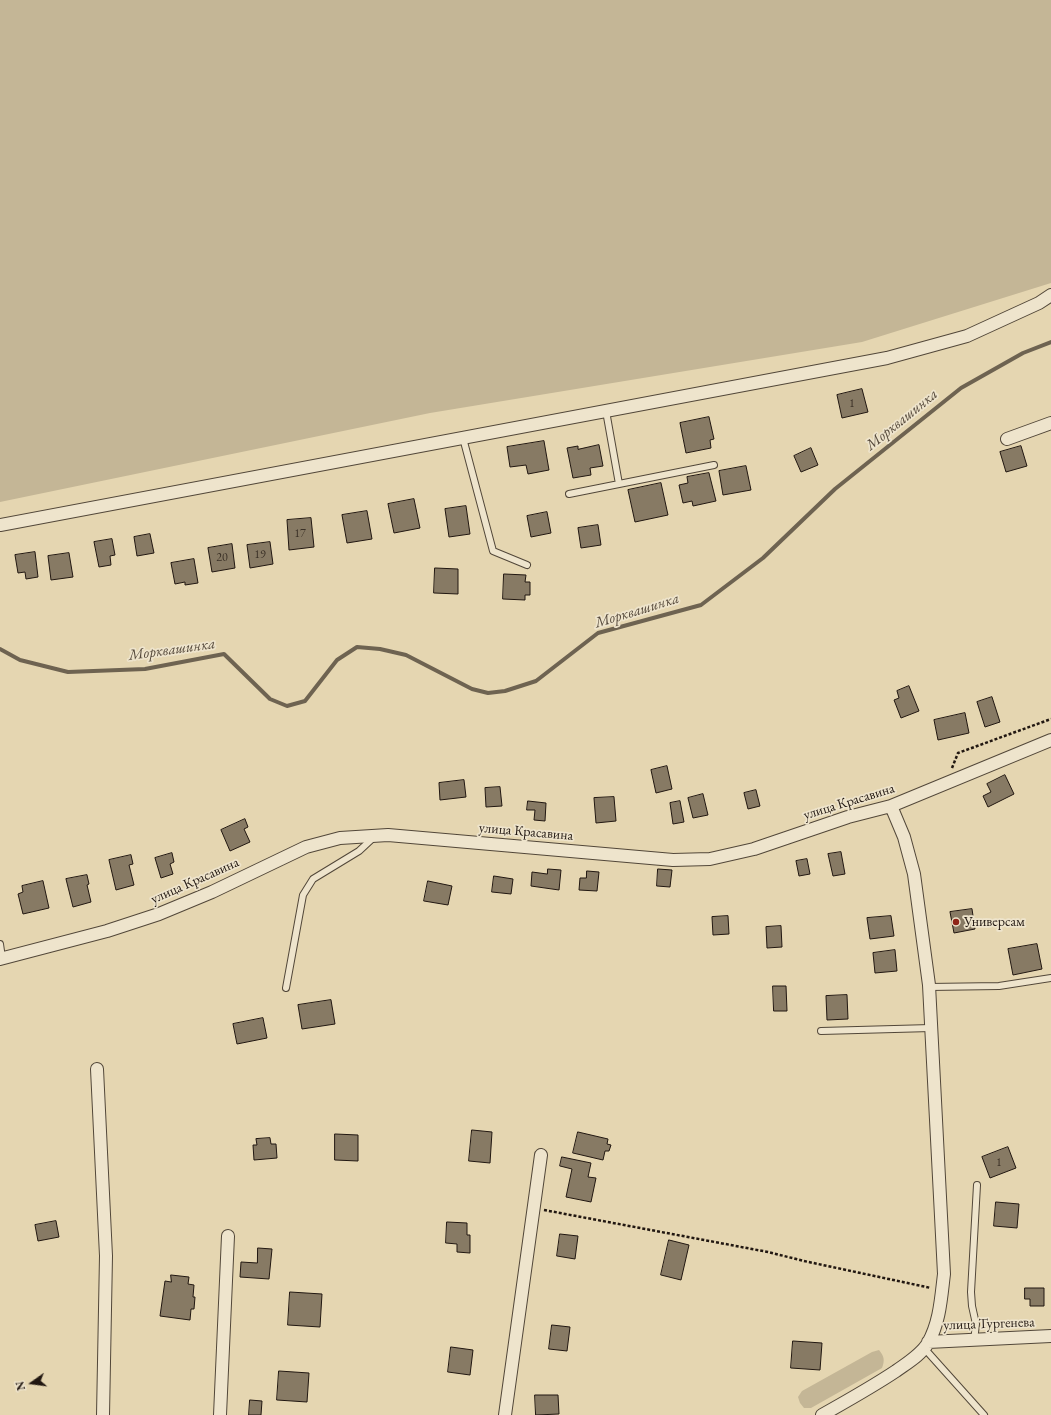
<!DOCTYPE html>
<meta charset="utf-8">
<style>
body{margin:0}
#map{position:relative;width:1051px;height:1415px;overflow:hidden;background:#e5d6b1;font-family:"EB Garamond",serif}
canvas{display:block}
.north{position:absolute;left:12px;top:1363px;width:40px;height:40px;-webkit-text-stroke:3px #eee4cc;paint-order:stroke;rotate:256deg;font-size:11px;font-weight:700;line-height:16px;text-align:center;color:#211711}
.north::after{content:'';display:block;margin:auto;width:14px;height:18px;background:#211711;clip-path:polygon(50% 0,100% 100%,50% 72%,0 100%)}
</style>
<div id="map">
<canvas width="1051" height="1415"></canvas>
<div class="north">N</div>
</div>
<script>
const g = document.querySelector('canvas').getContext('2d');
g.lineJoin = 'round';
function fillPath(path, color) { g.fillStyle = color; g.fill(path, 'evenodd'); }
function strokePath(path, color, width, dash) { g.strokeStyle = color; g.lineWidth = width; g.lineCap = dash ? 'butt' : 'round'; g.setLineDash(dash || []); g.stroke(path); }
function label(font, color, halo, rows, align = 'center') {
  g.font = font + ' "EB Garamond",serif'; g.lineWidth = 3.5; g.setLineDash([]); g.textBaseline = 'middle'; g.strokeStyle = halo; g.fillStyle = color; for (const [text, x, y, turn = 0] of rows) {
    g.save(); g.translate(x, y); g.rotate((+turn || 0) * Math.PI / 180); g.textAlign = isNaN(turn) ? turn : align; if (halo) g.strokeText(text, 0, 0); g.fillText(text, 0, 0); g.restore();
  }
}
const green = new Path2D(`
 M0,0H1051V283L862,342L430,413L0,502Z
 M879,1350C884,1356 885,1360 882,1368L811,1408H804L800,1403L798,1397L802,1391L872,1352Z`);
const stream = new Path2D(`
 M0,649L20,660L68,672L145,669L224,654L270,699L287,706L305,701L337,660L357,647L380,649L406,655L472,689L488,693L505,691L536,681L598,633L701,605L763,558L835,489L961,388L1023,353L1051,342`);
const building = new Path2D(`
 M862,389L868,412L842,418L837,395Z
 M709,417L714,439L710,440L711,448L686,453L680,423Z
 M544,441L549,470L528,474L526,465L510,467L507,447Z
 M599,445L603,466L590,468L591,475L573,478L567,448L578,446V449Z
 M1021,446L1027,466L1006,472L1000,452Z
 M811,448L818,465L801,472L794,456Z
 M746,466L751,490L723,495L719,471Z
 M709,473L716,501L693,506L692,501L683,503L679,485L688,483L687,477Z
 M661,483L668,515L635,522L628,490Z
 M414,499L420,528L394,533L388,504Z
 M466,506L470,534L449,537L445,509Z
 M367,511L372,539L347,543L342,515Z
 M547,512L551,533L531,537L527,516Z
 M311,518L314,547L289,550L287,520Z
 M598,525L601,545L581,548L578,528Z
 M150,534L154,553L137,556L134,537Z
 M112,539L115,555L110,556L111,565L99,567L94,542Z
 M270,542L273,564L250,568L247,545Z
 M232,544L235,568L212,572L208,548Z
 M35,552L38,577L26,579L25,572L18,573L15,555Z
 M69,553L73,577L51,580L48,556Z
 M194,559L198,583L185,585V582L175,584L171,563Z
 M435,568L458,569V594L434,593Z
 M504,574L526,575L525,582H530V595H525V600L503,599Z
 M909,686L919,711L901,718L894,700L899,698L897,691Z
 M992,697L1000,722L985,727L977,702Z
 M965,713L969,733L938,740L934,720Z
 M667,766L672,789L656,793L651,770Z
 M1005,775L1014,794L988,807L983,796L991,792L987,784Z
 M464,780L466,797L440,800L439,783Z
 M500,787L502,806L486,807L485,788Z
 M756,790L760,806L748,809L744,793Z
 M703,794L708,815L693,818L688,798Z
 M614,797L616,821L596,823L594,798Z
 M528,801L546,803L545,821L534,820L535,810H527Z
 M680,801L684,822L673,824L670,803Z
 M245,819L248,827L244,829L250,842L230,851L221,830Z
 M841,852L845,874L833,876L828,854Z
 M172,853L174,862L170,864L173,874L161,878L155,858Z
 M131,855L133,864L129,865L134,885L116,890L109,860Z
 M807,859L810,874L799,876L796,861Z
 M548,869L561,870L559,890L531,886L532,872L547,874Z
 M658,869L672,870L670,887L657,886Z
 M587,871L599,872L597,891L579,890L580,878H586Z
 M87,875L89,884L87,885L91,902L73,907L66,879Z
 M494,876L513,879L511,894L492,892Z
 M43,881L49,908L23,914L18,894L23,892L22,886Z
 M428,881L452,886L448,905L424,901Z
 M972,909L975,929L954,933L950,912Z
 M728,916L729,934L713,935L712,917Z
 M891,916L894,936L870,939L867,918Z
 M781,926L782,947L767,948L766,927Z
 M1037,944L1042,969L1013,975L1008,949Z
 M895,950L897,971L875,973L873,953Z
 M773,986H786L787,1011H774Z
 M847,995L848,1019L827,1020L826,996Z
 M331,1000L335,1024L302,1029L298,1005Z
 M263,1018L267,1038L237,1044L233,1024Z
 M472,1130L492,1132L490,1163L469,1161Z
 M578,1132L608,1139L607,1144L611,1145L609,1151H605L603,1160L573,1153Z
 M335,1134L358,1135V1161L335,1160Z
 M270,1138L271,1144H276L277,1158L254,1160L253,1145H257L256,1139Z
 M1008,1147L1016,1168L990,1178L982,1157Z
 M562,1157L591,1163L588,1177L596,1178L591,1202L566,1197L572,1169L560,1166Z
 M996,1202L1019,1204L1017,1228L994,1226Z
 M56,1221L59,1237L38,1241L35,1225Z
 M447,1222L467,1223V1235H470V1253L457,1252V1244L446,1243Z
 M560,1234L578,1236L575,1259L557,1256Z
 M669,1240L689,1245L681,1280L661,1275Z
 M258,1248L272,1249L269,1279L240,1277L241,1262L257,1263Z
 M171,1275L189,1277L188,1284L194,1285L193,1297H195L194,1309H191L190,1320L160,1316L165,1281L171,1282Z
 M1025,1288H1044V1306H1030V1299H1025Z
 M290,1292L322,1294L320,1327L288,1325Z
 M552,1325L570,1327L567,1351L549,1349Z
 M793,1341L822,1343L820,1370L791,1368Z
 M451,1347L473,1350L470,1375L448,1372Z
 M279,1371L309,1373L307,1402L277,1400Z
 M535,1395H558L559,1414L536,1415Z
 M250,1400L262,1401L261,1415H249Z`);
const path = new Path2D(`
 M952,768L958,753L1051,719
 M544,1210L768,1252L804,1261L931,1288`);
const lane = new Path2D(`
 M606,411L619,484
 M463,438L493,551L527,565
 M569,494L714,465
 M0,944L2,958
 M929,987L999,986L1051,978
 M286,988L303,895L313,879L359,851L374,837
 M821,1031L931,1028
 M974,1341L976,1324L972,1306L971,1292L977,1185
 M924,1348L984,1415`);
const street = new Path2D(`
 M1007,439L1051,423
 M0,525L887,358L967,336L1039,303L1051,295
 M0,959L107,931L159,914L212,892L306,847L340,838L388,835L673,860L710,859L754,849L848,817L891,806L1051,740
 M97,1069L106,1256L103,1415
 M928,1342L1051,1336
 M220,1415L228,1236
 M505,1415L541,1155
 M822,1415C847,1401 872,1387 896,1371C907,1363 921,1355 928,1343C940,1322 941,1298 944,1274L929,985L914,874L904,837L891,806`);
const markers = [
 [956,922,4,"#8f2418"]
];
const numberNames = [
 ["1",852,404],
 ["17",300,534],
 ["19",260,555],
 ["20",222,558],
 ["1",999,1163]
];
const streetNames = [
 ["улица Красавина",849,802,-17],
 ["улица Красавина",526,832,5],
 ["улица Красавина",195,881,-24],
 ["улица Тургенева",989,1324,-2]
];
const poiNames = [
 ["Универсам",964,922]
];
const waterNames = [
 ["Морквашинка",902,420,-39],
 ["Морквашинка",637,611,-17],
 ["Морквашинка",172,650,-8]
];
fillPath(green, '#c4b696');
strokePath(stream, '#6e6351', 4);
fillPath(building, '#877a64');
strokePath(building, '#211711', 1);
strokePath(lane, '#524739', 8);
strokePath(street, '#524739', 14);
strokePath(path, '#211711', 2.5, [3, 2]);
strokePath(lane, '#eee4cc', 6);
strokePath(street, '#eee4cc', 12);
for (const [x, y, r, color] of markers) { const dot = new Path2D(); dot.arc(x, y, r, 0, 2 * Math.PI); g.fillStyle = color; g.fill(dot); strokePath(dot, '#eee4cc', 1.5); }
label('12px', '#3a3026', null, numberNames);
label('14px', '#211711', '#eee4cc', streetNames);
label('14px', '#211711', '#eee4cc', poiNames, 'left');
label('italic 15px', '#55493b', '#eee4cc', waterNames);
</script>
